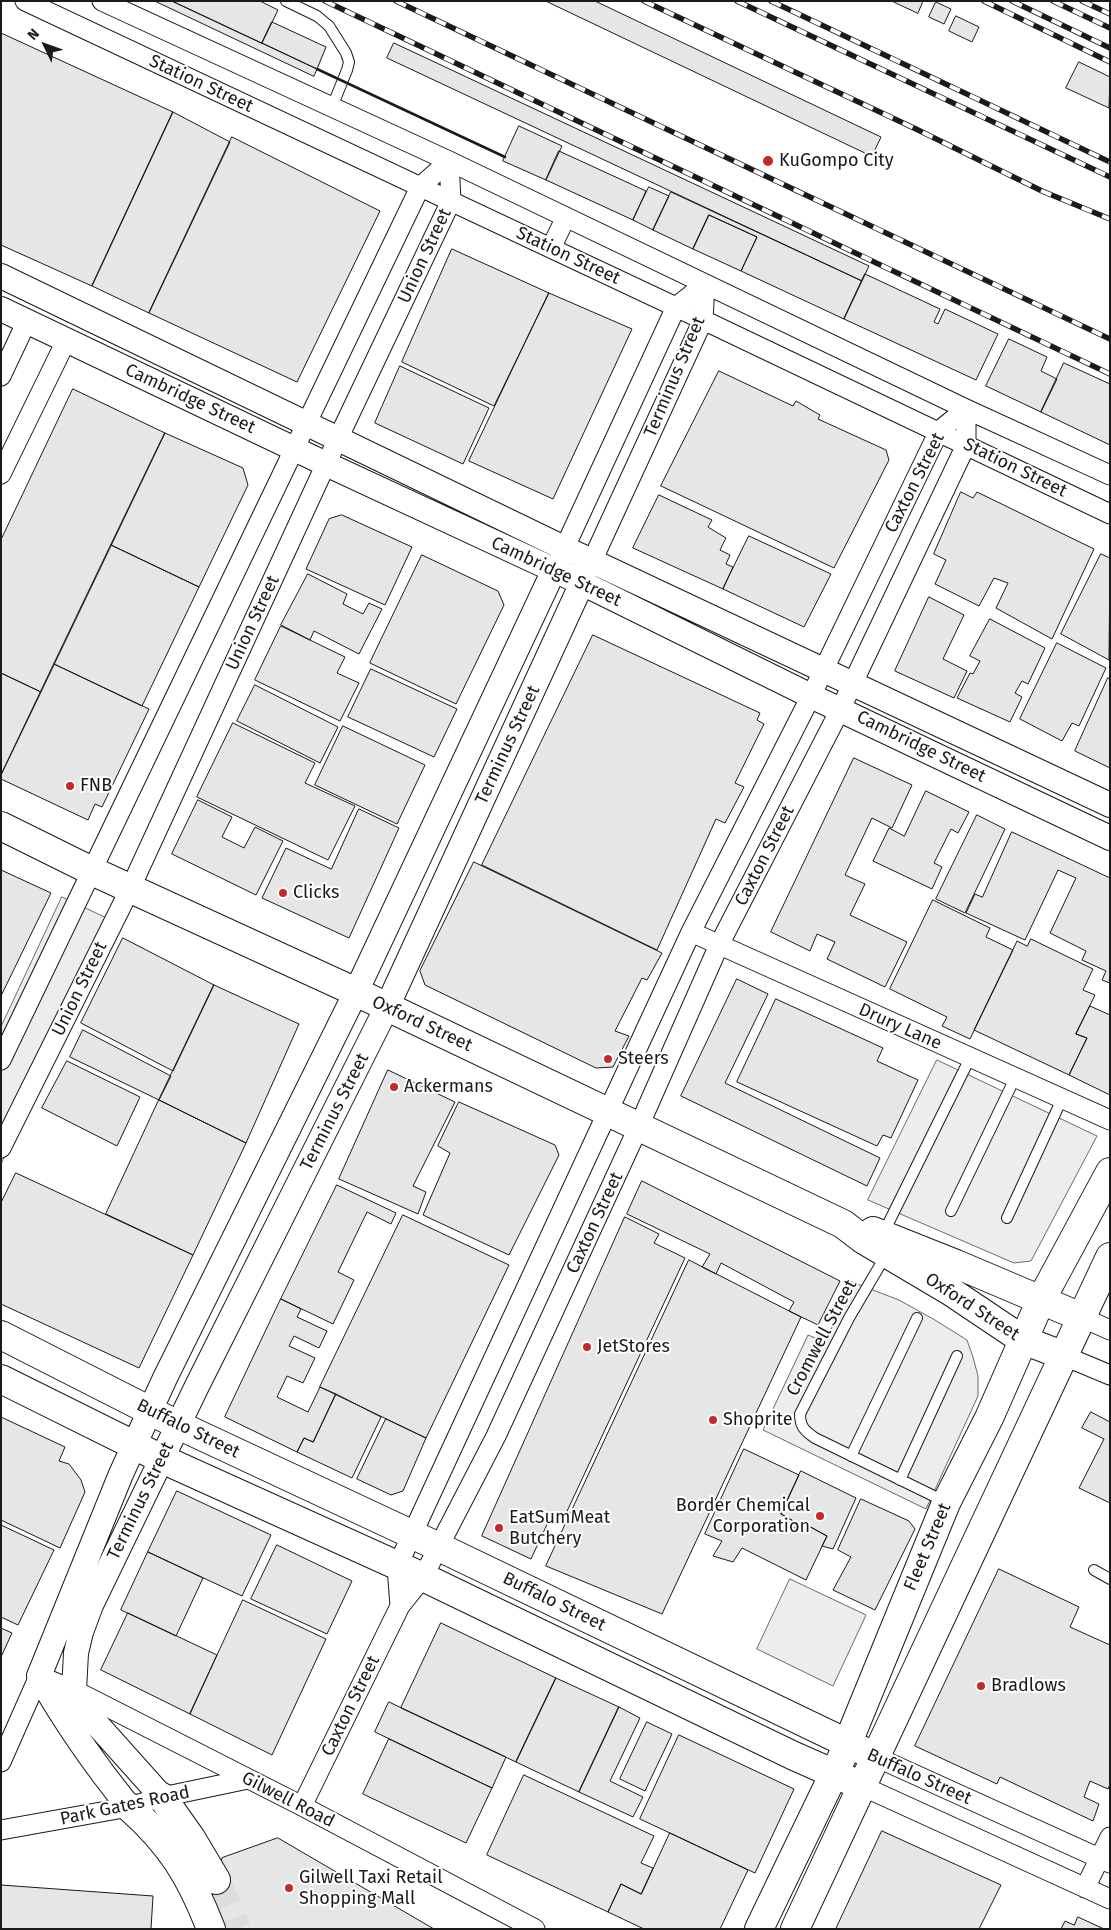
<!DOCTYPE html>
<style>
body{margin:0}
#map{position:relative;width:1111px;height:1930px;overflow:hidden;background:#fff;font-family:"Fira Sans",sans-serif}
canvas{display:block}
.frame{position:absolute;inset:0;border:2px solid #1a1a1a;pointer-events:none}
.north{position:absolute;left:20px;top:20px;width:50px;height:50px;-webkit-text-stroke:4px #fff;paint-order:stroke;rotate:312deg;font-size:14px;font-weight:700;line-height:20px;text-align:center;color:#1a1a1a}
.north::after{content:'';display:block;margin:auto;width:18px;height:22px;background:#1a1a1a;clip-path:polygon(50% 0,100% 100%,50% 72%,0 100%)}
</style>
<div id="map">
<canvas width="1111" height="1930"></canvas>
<div class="frame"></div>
<div class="north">N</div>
</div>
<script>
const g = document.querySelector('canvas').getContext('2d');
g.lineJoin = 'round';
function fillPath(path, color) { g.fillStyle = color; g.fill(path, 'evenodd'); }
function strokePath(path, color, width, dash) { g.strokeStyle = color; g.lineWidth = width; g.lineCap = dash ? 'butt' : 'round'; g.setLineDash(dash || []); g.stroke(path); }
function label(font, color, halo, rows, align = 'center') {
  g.font = font + ' "Fira Sans",sans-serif'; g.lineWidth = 4; g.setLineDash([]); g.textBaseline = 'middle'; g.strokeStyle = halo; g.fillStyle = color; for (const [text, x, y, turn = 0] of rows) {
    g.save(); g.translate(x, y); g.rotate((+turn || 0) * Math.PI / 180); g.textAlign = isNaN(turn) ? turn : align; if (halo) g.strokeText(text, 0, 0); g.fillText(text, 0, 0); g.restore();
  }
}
const parking = new Path2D(`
 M62,897L115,922L1,1164V1027Z
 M937,1060L1097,1136L1031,1261L1014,1263L868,1200Z
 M852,1282L899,1300L935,1320L967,1340L973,1357L978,1376V1396L926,1509L763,1430L808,1335L825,1342Z
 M790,1579L866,1615L833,1686L757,1649Z`);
const building = new Path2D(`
 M155,1H172L317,69L314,76Z
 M172,1H260L278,10L262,43Z
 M546,1H595L881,137L872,156Z
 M892,1H923L918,13Z
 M936,2L951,9L944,24L929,17Z
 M956,16L979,27L972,42L949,31Z
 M272,22L326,47L317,69L262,43Z
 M1,33L173,112L92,286L1,245Z
 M394,43L869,266L862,281L387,58Z
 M1079,62L1110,77L1109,108L1066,88Z
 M173,112L230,142L149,313L92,286Z
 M519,126L562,146L546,180L503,161Z
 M232,137L380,211L297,382L149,313Z
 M559,151L646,191L633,220L546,180Z
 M649,187L669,196L653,230L633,220Z
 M671,192L862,281L844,319L741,271L757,237L709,215L693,249L653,230Z
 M709,215L757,237L741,271L693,249Z
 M452,249L549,293L494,406L402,362Z
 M865,274L940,309L934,322L938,324L945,309L998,334L976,380L844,319Z
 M549,293L632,329L553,499L469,461Z
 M1009,339L1047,357L1041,371L1057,379L1041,412L986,386Z
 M1064,363L1110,384V445L1041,412Z
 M400,366L489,408L463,464L375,423Z
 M719,371L793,406L796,401L820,415L818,419L886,450L889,460L834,568L661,486Z
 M73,389L165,433L41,692L1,673V540Z
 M165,433L243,468L248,485L199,587L111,545Z
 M961,492L973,498L977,492L1094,549L1052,639L996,608L1008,583L994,578L979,606L935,584L946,560L934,554Z
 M659,495L712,520L708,527L726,538L720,550L730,555L726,564L733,567L723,589L633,548Z
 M342,515L412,547L385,605L306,569L329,519Z
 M749,536L831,574L804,627L723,589Z
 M111,545L199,587L142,706L54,664Z
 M1101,554L1110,558L1109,660L1061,634Z
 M422,555L498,591L504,605L456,704L370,663Z
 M308,574L347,594L343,604L363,614L369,603L382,609L359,654L314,631L310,640L281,625Z
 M929,597L964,615L943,659L967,671L954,698L895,671Z
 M990,619L1045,648L1028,684L1022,681L1015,693L1022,697L1010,722L957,698L970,673L973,674L980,661L970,656Z
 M281,626L345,657L337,673L359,683L340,721L255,680Z
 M593,635L760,713L757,720L764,724L735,783L744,787L725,823L716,819L657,950L482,865Z
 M1057,643L1106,668L1079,726L1072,723L1062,741L1020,719Z
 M54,664L149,709L102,807L95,804L88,820L1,779V775Z
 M371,669L457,709L434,757L348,717Z
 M1,673L41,692L1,775Z
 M1108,678L1110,679V768L1075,751Z
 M255,685L338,727L320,763L237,721Z
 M233,723L315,763L305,783L355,806L328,860L197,797Z
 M343,726L425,765L397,824L315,785Z
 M854,758L912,785L892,828L872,818L845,875L865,884L850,915L907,942L885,987L827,959L835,942L817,934L810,951L771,932Z
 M926,791L969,812L958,833L951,829L934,863L942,867L932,889L873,861L889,828L904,836Z
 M198,800L232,817L222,837L244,848L255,827L283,841L256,895L172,854Z
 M359,809L399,828L349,938L262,898L286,848L331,869Z
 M977,815L1005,829L965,913L936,899Z
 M1012,832L1110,878V983L1102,980L1106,971L1082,960L1086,951L1050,933L1076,878L1058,870L1025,940L966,913L975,894L982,897Z
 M474,862L662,953L647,980L642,978L615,1031L629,1036L613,1067L596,1068L425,985L420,971Z
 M1,870L51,893L1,996Z
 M933,900L990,928L986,937L1013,950L970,1039L942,1026L947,1017L890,989Z
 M123,938L214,985L173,1071L81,1023Z
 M1031,939L1093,969L1083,990L1095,995L1076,1034L1087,1038L1069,1075L974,1030L1017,941L1027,946Z
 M737,979L768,994L725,1083L880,1158L867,1186L681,1096Z
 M214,985L299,1024L246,1143L159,1100Z
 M776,999L883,1048L877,1061L918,1080L891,1138L883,1135L877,1146L737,1082Z
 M1090,1006L1110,1015V1095L1069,1075L1087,1038L1076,1034Z
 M83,1030L171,1076L159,1100L70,1057Z
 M67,1061L140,1097L117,1146L42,1108Z
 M388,1070L455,1102L413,1186L426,1192L418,1214L339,1179Z
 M159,1100L246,1143L193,1255L106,1214Z
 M459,1102L555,1145L559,1155L509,1255L423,1215L450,1153L438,1146Z
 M16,1173L193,1255L139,1368L1,1304V1203Z
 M642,1181L840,1281L818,1325L789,1311L794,1302L721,1263L716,1274L702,1267L710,1254L627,1214Z
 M337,1185L396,1213L391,1224L367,1212L338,1272L354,1280L333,1324L281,1299Z
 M403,1215L509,1265L426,1438L320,1387Z
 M625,1217L659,1234L654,1243L685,1258L562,1522L550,1518L531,1559L482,1536Z
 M689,1260L801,1317L662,1614L546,1566Z
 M281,1299L301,1309L297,1317L327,1331L319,1348L294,1336L289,1346L315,1358L303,1383L287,1376L277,1397L308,1412L320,1387L336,1394L313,1442L304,1438L297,1452L225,1417Z
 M336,1394L381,1417L352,1478L297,1452L304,1438L313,1442Z
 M1091,1412L1110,1422V1503L1079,1488L1104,1439L1082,1428Z
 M1,1417L65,1447L59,1461L69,1464L81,1480L85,1492L60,1548L1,1520Z
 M386,1419L426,1438L403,1491L391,1495L357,1479Z
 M744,1449L799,1475L781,1514L795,1522L793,1527L802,1531L805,1524L827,1536L806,1580L742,1548L733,1562L713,1556L722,1541L705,1534Z
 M801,1471L856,1498L833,1549L822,1546L827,1536L805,1524L802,1531L793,1527L795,1522L781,1514Z
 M177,1491L271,1535L242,1596L148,1552Z
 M861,1499L909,1521L915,1529L875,1610L833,1590L851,1557L838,1550Z
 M1,1525L54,1550L18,1625L1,1617Z
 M277,1545L352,1581L327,1634L251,1599Z
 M148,1552L203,1578L176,1636L121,1610Z
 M999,1569L1079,1607L1070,1627L1110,1645V1784L1108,1789L1090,1781L1084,1797L1099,1804L1093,1821L1000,1777L997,1784L915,1746Z
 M243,1600L326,1639L272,1755L190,1714Z
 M128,1613L217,1655L190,1714L101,1670Z
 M441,1623L556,1678L516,1762L401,1708Z
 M1,1628L12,1633L1,1657Z
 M556,1678L619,1707L579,1792L516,1762Z
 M389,1702L506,1757L492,1788L375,1732Z
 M619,1707L640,1718L610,1781L643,1797L633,1817L579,1792Z
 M647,1722L672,1734L645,1791L620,1779Z
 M679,1735L794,1789L755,1873L640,1819Z
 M389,1739L492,1788L466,1843L363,1794Z
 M524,1775L654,1836L641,1863L653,1868L641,1894L621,1884L608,1912L487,1855Z
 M882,1831L1001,1885L979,1929H836Z
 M670,1833L748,1870L720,1929H644L608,1912L621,1884L641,1894Z
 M278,1838L434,1929H221L212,1896L222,1858Z
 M1,1885L153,1896L151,1929H1Z
 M1078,1917L1104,1929H1061L1065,1921L1074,1925Z`);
const primaryTunnel = new Path2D(`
 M216,1880L237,1929`);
const service = new Path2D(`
 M286,1L317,16L329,26L346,53L349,62L347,70L332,107
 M951,1211L1015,1078
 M1007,1218L1062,1099
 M883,1234L970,1058
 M886,1255L849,1318L800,1414C800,1427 805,1431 815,1438L946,1502
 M851,1456L917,1318
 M900,1480L957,1356
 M1094,1570L1110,1579`);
const minor = new Path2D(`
 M25,1L676,307L1110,514
 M102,1L449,161L966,409L1110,475
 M551,248L566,217
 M1,376L27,321
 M1,474L66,341
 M559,560L676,307L705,284
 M587,572L703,320L705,284
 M691,932L1110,1120
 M1,1060L420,187L449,161
 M1,1148L130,889L326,464L451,201L449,161
 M1081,1317L1110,1330
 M1062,1355L1110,1375
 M400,1606L397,1567L691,932L811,696L939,431L966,409
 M876,1757L1110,1863
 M1,1762L39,1676L74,1690L302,1806L535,1929
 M862,1786L1110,1899
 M302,1806L400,1606L423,1577L496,1436L639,1126L719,945L841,708L966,445V409
 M1,1830L129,1807L162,1797L248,1779
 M1085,1888L1110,1837`);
const tertiary = new Path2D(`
 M1,276L564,548L1110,805
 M1,309L326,464L582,583L811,696L1110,838
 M162,1797L94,1721L74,1690L76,1653L81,1632L91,1605L197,1386L387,1007L582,583
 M129,1807C95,1765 65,1722 39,1676L121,1474L165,1378L356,992L554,570`);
const secondary = new Path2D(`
 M1,1335L178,1425L439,1547L876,1757
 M1,1379L162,1459L423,1577L794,1756L862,1786`);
const primary = new Path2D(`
 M1,826L92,871L356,992L843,1224L864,1240L950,1291L1023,1340L1062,1355
 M873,1231L956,1264L1081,1317
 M162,1797L191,1838L216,1880
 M129,1807C171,1844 191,1877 211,1929
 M759,1929L842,1757L946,1503L989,1418L1041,1300L1110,1172
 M795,1929L1110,1257`);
const rail = new Path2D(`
 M325,1L1110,374
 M396,1L1110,339
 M644,1L916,129L1042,191L1110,219
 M737,1L1110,177
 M771,1L1110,162
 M984,1L1110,62
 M1012,1L1110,48
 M1053,1L1110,28
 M1082,1L1110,14`);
const wall = new Path2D(`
 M317,69L505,157`);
const markers = [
 [768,161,6,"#c62828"],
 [70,786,5,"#c62828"],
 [283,893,5,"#c62828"],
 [608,1059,5,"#c62828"],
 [394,1087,5,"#c62828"],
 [587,1347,5,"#c62828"],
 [713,1420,5,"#c62828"],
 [820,1516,5,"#c62828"],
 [499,1528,5,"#c62828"],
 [981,1686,5,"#c62828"],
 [289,1888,5,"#c62828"]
];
const streetNames = [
 ["Station Street",201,84,25],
 ["Union Street",425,256,-65],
 ["Station Street",568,256,25],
 ["Terminus Street",675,377,-67],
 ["Cambridge Street",190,399,25],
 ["Station Street",1015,468,26],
 ["Caxton Street",915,483,-63],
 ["Cambridge Street",556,572,25],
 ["Union Street",253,623,-65],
 ["Terminus Street",508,745,-65],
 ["Cambridge Street",921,747,26],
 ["Caxton Street",765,856,-63],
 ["Union Street",80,989,-64],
 ["Oxford Street",422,1024,25],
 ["Drury Lane",900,1027,24],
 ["Terminus Street",335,1112,-63],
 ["Caxton Street",595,1223,-65],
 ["Oxford Street",972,1307,33],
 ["Cromwell Street",822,1338,-62],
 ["Buffalo Street",188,1429,26],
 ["Terminus Street",141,1501,-64],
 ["Fleet Street",928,1547,-67],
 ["Buffalo Street",554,1602,26],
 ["Caxton Street",351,1706,-64],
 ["Buffalo Street",919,1777,24],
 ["Gilwell Road",288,1800,27],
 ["Park Gates Road",125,1806,-12]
];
const poiNames = [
 ["KuGompo City",779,161],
 ["FNB",80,786],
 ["Clicks",293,893],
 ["Steers",618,1059],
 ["Ackermans",404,1087],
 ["JetStores",597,1347],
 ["Shoprite",723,1420],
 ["Border Chemical",810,1506,"right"],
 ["Corporation",810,1527,"right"],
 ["EatSumMeat",509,1518],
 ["Butchery",509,1539],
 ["Bradlows",991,1686],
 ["Gilwell Taxi Retail",299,1878],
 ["Shopping Mall",299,1899]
];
fillPath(parking, '#ededed');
strokePath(parking, '#6a6a6a', 1);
fillPath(building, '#e6e6e6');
strokePath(building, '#1a1a1a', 1);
strokePath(primaryTunnel, '#ddd', 28, [28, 14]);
strokePath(service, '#1a1a1a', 12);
strokePath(minor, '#1a1a1a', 21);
strokePath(tertiary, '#1a1a1a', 26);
strokePath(secondary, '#1a1a1a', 30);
strokePath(primary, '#1a1a1a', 30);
strokePath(service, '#fff', 10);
strokePath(minor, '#fff', 19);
strokePath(tertiary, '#fff', 24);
strokePath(secondary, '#fff', 28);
strokePath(primary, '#fff', 28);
strokePath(rail, '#1a1a1a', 5.5);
strokePath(rail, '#fff', 4, [11]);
strokePath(wall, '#1a1a1a', 2.5);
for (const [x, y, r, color] of markers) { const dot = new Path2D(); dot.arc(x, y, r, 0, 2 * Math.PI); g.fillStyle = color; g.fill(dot); strokePath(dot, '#fff', 2); }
label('18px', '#1a1a1a', '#fff', streetNames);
label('18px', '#1a1a1a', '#fff', poiNames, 'left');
</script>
